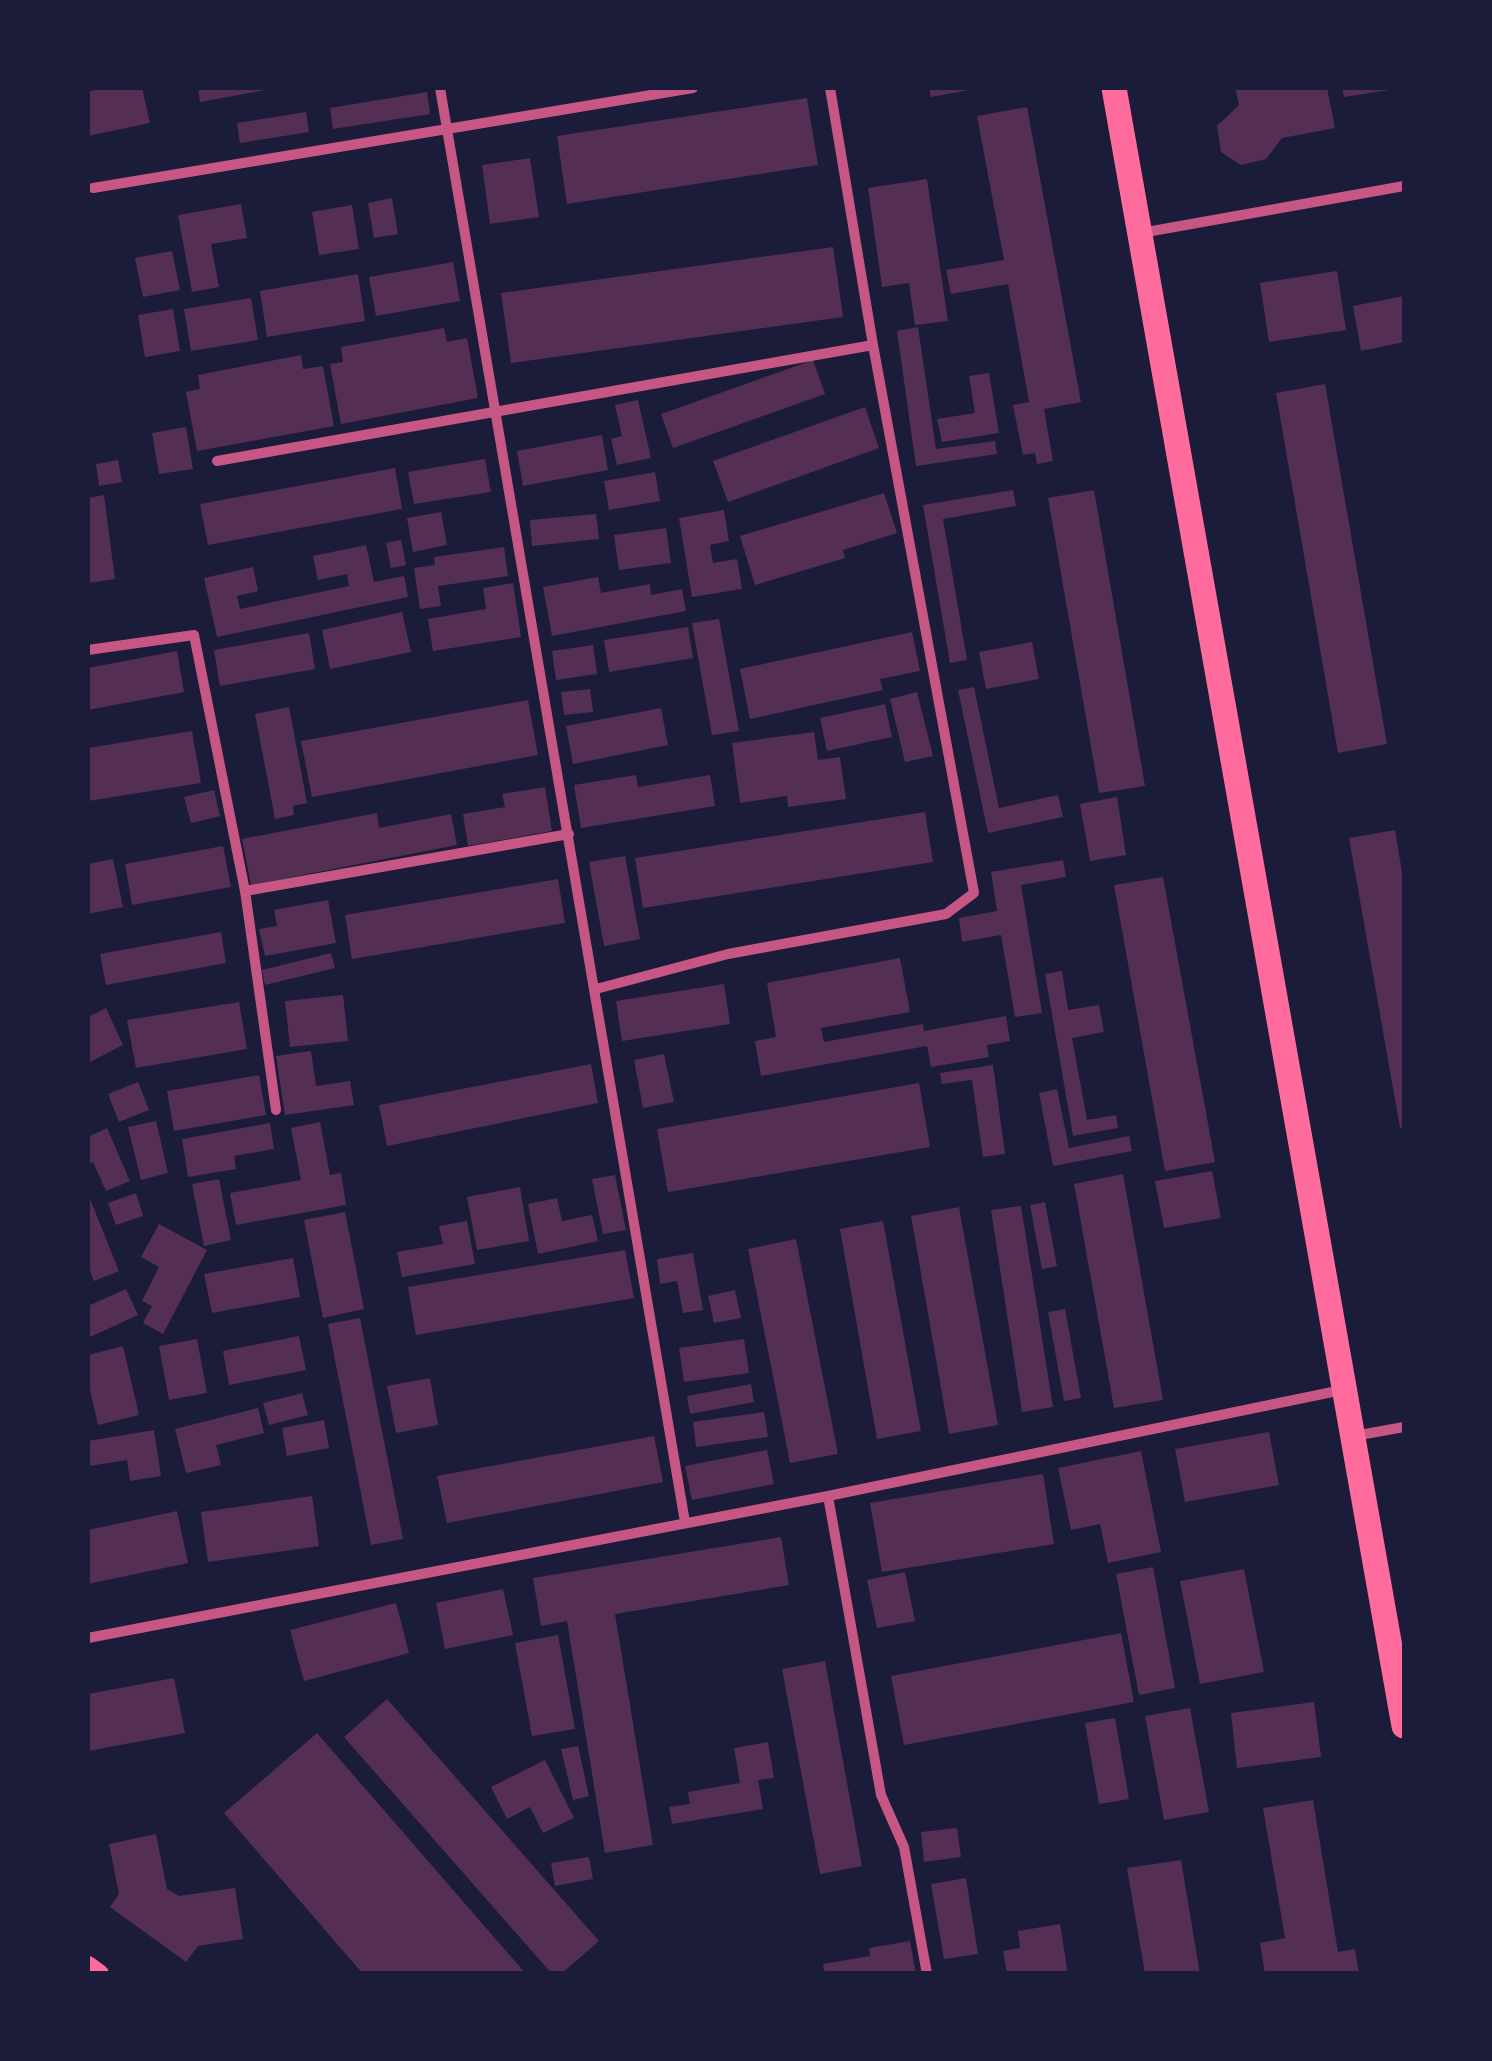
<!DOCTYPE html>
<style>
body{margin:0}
#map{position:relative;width:1492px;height:2061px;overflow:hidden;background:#1b1b3a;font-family:Overpass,sans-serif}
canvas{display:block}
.frame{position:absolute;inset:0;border:90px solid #1b1b3a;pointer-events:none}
</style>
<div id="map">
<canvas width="1492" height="2061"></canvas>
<div class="frame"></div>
</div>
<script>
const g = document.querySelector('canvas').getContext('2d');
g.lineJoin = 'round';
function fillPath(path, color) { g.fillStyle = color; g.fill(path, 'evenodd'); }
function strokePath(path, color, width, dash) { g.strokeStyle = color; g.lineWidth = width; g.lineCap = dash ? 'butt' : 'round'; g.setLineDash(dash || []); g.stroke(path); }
const building = new Path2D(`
 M101,88H142L150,123L88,136V92Z
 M198,88H270L271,89L200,102Z
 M929,88H975V89L931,97Z
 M1235,88H1327L1335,128L1282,138L1266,159L1241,165L1221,152L1217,126L1239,105Z
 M1342,88H1389L1390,90L1344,97Z
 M427,92L430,114L333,129L330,108Z
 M807,98L818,165L567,204L557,136Z
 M1027,107L1081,402L1044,409L1053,461L1037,464L1035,453L1023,455L1013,405L1029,402L1008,284L951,294L946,270L1004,260L977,116Z
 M306,112L309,132L240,143L237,123Z
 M530,158L539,217L490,224L482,165Z
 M927,179L948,321L915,325L909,283L882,287L868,188Z
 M392,198L398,234L374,238L368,203Z
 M241,204L247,238L211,244L219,287L192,292L178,215Z
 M352,205L359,249L319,255L312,212Z
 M833,247L843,317L511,363L501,293Z
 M172,251L180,290L143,297L135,258Z
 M453,262L460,301L376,316L369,277Z
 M1337,271L1346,330L1269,342L1260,283Z
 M358,274L365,321L267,337L260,291Z
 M1404,296V342L1361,351L1353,306Z
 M251,298L258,340L191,351L184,309Z
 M173,309L180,351L145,357L138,315Z
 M918,327L936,449L995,441L997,454L916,466L897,331Z
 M444,328L447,342L467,338L478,398L341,424L330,364L343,362L341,347Z
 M301,355L303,369L323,366L334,426L197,451L186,392L200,389L198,375Z
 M813,360L825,394L673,448L661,414Z
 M989,373L999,433L942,442L937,419L975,413L969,376Z
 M1325,384L1387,744L1338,753L1276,393Z
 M638,400L651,458L617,465L611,439L622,436L615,405Z
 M865,407L879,448L728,502L713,461Z
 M186,427L193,469L159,474L152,433Z
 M602,435L608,470L523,486L517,451Z
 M485,459L491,492L414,504L408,472Z
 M118,460L122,482L99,486L96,464Z
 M395,468L402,509L208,545L200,504Z
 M655,472L660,501L609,510L604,481Z
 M1013,490L1016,506L943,519L967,660L950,663L923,505Z
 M1094,490L1145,786L1099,793L1048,498Z
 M884,493L897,533L843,550L845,558L755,585L740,536Z
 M104,495L115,579L88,583V498Z
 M724,510L729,541L710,545L713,563L737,559L742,589L692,597L679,518Z
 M441,512L447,545L413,552L407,518Z
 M596,514L599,539L532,546L530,520Z
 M666,528L671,563L619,570L614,535Z
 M401,540L406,565L391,568L386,543Z
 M366,545L374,582L404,576L408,597L217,637L204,578L253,567L258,591L237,596L240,609L349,586L347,574L318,580L313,556Z
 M504,547L508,576L438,586L441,606L420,609L414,568L435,565L434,557Z
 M598,577L601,593L650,584L651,595L682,589L686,611L552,636L543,587Z
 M513,583L521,637L433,651L428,619L486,609L483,588Z
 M402,612L411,652L330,669L322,630Z
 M719,619L739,731L712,735L692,623Z
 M688,627L693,658L609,672L604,640Z
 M912,632L920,671L880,679L883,690L750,719L740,669Z
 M309,633L315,669L220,686L214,650Z
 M1032,642L1039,679L986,689L979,652Z
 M593,645L597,674L556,680L552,651Z
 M177,651L184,692L88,710V668Z
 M974,687L999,808L1058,795L1063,817L988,833L958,690Z
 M590,689L593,712L564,715L561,692Z
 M917,692L933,756L905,762L890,699Z
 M528,700L538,755L312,797L301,741Z
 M885,704L892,737L827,751L820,718Z
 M289,707L307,803L293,806L294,815L275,819L255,714Z
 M661,708L668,745L573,764L566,726Z
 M192,731L201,783L88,801V748Z
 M814,732L818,760L840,757L846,799L788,807L787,796L740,803L732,743Z
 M636,775L638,787L710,775L715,806L581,828L574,785Z
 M545,787L552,831L468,846L463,814L505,807L502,794Z
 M214,790L220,816L191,823L184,797Z
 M1117,797L1126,855L1090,861L1080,804Z
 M925,812L933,862L643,908L635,858Z
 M377,813L379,828L451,814L457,845L251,885L242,839Z
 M1395,830L1404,884V1127L1400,1128L1349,838Z
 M223,846L231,887L132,905L125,864Z
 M625,856L640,939L604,946L589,862Z
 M113,859L123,907L88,914V864Z
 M1063,860L1066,877L1021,885L1042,1013L1015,1017L1001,935L962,942L959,918L997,911L991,872Z
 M1163,877L1215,1162L1165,1171L1114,885Z
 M558,879L565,923L352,959L345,915Z
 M328,900L336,943L265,956L259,929L277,926L274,910Z
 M221,932L226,963L106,985L100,954Z
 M331,953L335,968L265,985L262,970Z
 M900,958L910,1012L821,1028L824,1042L923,1024L924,1031L1006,1016L1010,1041L987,1045L989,1057L931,1067L927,1046L761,1076L755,1041L776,1037L767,983Z
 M1062,971L1068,1010L1099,1005L1104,1032L1072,1038L1087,1120L1116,1115L1118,1128L1073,1136L1045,974Z
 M724,984L730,1024L622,1041L616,1001Z
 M343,995L348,1041L290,1047L285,1001Z
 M239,1002L247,1049L136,1068L127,1020Z
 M106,1008L123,1045L88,1063V1017Z
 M311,1051L316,1086L350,1081L354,1105L285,1115L276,1056Z
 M664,1054L674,1102L643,1108L634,1060Z
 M591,1064L598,1103L387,1146L379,1105Z
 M993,1065L1005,1154L983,1157L972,1080L942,1084L940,1073Z
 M259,1075L266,1115L174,1131L167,1091Z
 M138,1082L149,1110L119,1122L108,1094Z
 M919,1083L930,1147L668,1192L657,1129Z
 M1057,1089L1069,1148L1129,1136L1132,1151L1053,1166L1039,1093Z
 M156,1121L168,1173L141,1180L128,1127Z
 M320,1122L330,1175L341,1173L346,1205L236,1225L230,1193L301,1180L291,1128Z
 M270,1123L274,1149L234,1156L236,1169L188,1177L182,1139Z
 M107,1128L130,1181L106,1191L93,1162L88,1165V1137Z
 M1212,1171L1221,1218L1164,1228L1155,1181Z
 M1123,1174L1163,1400L1114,1408L1074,1184Z
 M615,1175L626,1230L603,1234L592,1179Z
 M219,1179L231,1240L204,1246L192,1184Z
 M520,1187L529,1241L477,1250L467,1197Z
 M136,1193L143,1216L116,1225L108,1203Z
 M88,1194L119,1271L94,1281L88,1266Z
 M557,1198L562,1221L592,1215L598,1241L538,1254L528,1204Z
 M1045,1202L1057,1266L1042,1269L1030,1205Z
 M1021,1206L1053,1407L1022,1412L991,1210Z
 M959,1207L998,1425L949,1434L911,1216Z
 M345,1212L364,1309L323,1318L304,1220Z
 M467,1221L475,1264L402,1277L397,1252L443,1244L439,1226Z
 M883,1221L921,1431L877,1439L840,1229Z
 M159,1224L207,1250L163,1334L143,1323L152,1306L142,1301L159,1267L141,1257Z
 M796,1239L838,1454L790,1463L748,1249Z
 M625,1250L634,1298L416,1335L408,1287Z
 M693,1253L703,1310L683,1313L677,1281L660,1284L657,1259Z
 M293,1258L300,1297L212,1313L204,1274Z
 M126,1289L138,1315L88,1338V1306Z
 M735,1290L741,1318L714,1323L708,1296Z
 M1065,1309L1081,1398L1064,1401L1048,1312Z
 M360,1318L403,1539L371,1545L328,1324Z
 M299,1336L306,1370L229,1385L223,1351Z
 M197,1339L207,1393L169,1400L159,1346Z
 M744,1339L749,1373L684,1382L679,1348Z
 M123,1346L139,1415L98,1425L88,1381V1355Z
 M430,1378L438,1425L396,1433L387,1386Z
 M751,1384L754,1402L690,1414L687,1396Z
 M302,1393L308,1415L269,1425L263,1403Z
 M258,1408L264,1433L216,1445L221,1465L186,1473L175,1429Z
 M764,1412L768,1437L696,1447L693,1422Z
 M324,1420L329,1448L287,1456L282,1428Z
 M154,1430L161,1476L130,1481L127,1460L89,1466L88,1441Z
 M1269,1432L1279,1485L1185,1502L1175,1449Z
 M654,1436L663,1482L447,1523L437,1476Z
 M767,1450L774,1484L692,1500L685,1466Z
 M1141,1451L1161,1552L1108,1563L1100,1524L1071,1530L1058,1468Z
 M1043,1474L1054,1544L882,1572L870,1503Z
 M312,1496L319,1546L208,1562L201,1512Z
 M177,1511L188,1563L88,1584V1530Z
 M781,1537L789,1585L615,1614L653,1845L605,1853L567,1621L541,1626L533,1578Z
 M1153,1567L1175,1688L1139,1695L1116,1574Z
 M1244,1569L1264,1672L1200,1684L1180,1581Z
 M905,1572L915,1621L877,1628L867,1580Z
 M503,1589L513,1635L445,1649L436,1603Z
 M396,1603L409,1653L304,1681L290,1630Z
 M1121,1633L1134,1702L904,1745L891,1676Z
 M558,1635L575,1729L532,1736L515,1643Z
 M825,1661L862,1866L820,1874L782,1669Z
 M174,1678L185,1733L88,1751V1694Z
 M387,1699L599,1941L561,1974H552L344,1737Z
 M1314,1702L1321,1757L1237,1768L1231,1713Z
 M1190,1708L1209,1812L1164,1820L1145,1716Z
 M1115,1718L1129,1799L1099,1804L1085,1723Z
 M317,1733L526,1974H363L224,1813Z
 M768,1742L774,1778L758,1780L763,1809L672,1824L669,1807L690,1804L688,1792L740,1783L734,1748Z
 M578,1746L589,1796L573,1800L561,1749Z
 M545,1760L574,1818L543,1833L530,1807L507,1819L491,1787Z
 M1313,1800L1338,1952L1355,1949L1359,1974H1265L1260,1943L1285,1938L1263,1808Z
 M957,1828L961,1857L924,1862L921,1832Z
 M156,1834L167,1889L179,1896L235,1888L243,1939L198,1946L186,1962L110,1907L119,1894L109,1844Z
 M589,1857L593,1879L555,1886L551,1863Z
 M1181,1860L1200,1974H1145L1127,1868Z
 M966,1878L978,1954L944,1959L931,1884Z
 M1060,1924L1068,1974H1007L1003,1951L1020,1948L1018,1931Z
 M910,1941L916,1974H825L823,1964L870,1956L869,1948Z`);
const minor = new Path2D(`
 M440,88L685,1522
 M93,188L693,88
 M1141,233L1404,186
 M217,461L873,345
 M88,650L194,635L245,891L569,834
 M245,891L276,1110
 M596,989L728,954L946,914L974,893L873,345L830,88
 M1354,1436L1404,1427
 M828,1496L881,1795L904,1847L927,1974
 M88,1638L828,1496L1342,1390`);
const secondary = new Path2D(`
 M88,1966L99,1974`);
const primary = new Path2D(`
 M1114,88L1404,1726`);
fillPath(building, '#542f53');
strokePath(minor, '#c65784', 10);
strokePath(secondary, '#ff6b9d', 20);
strokePath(primary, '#ff6b9d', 25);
</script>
